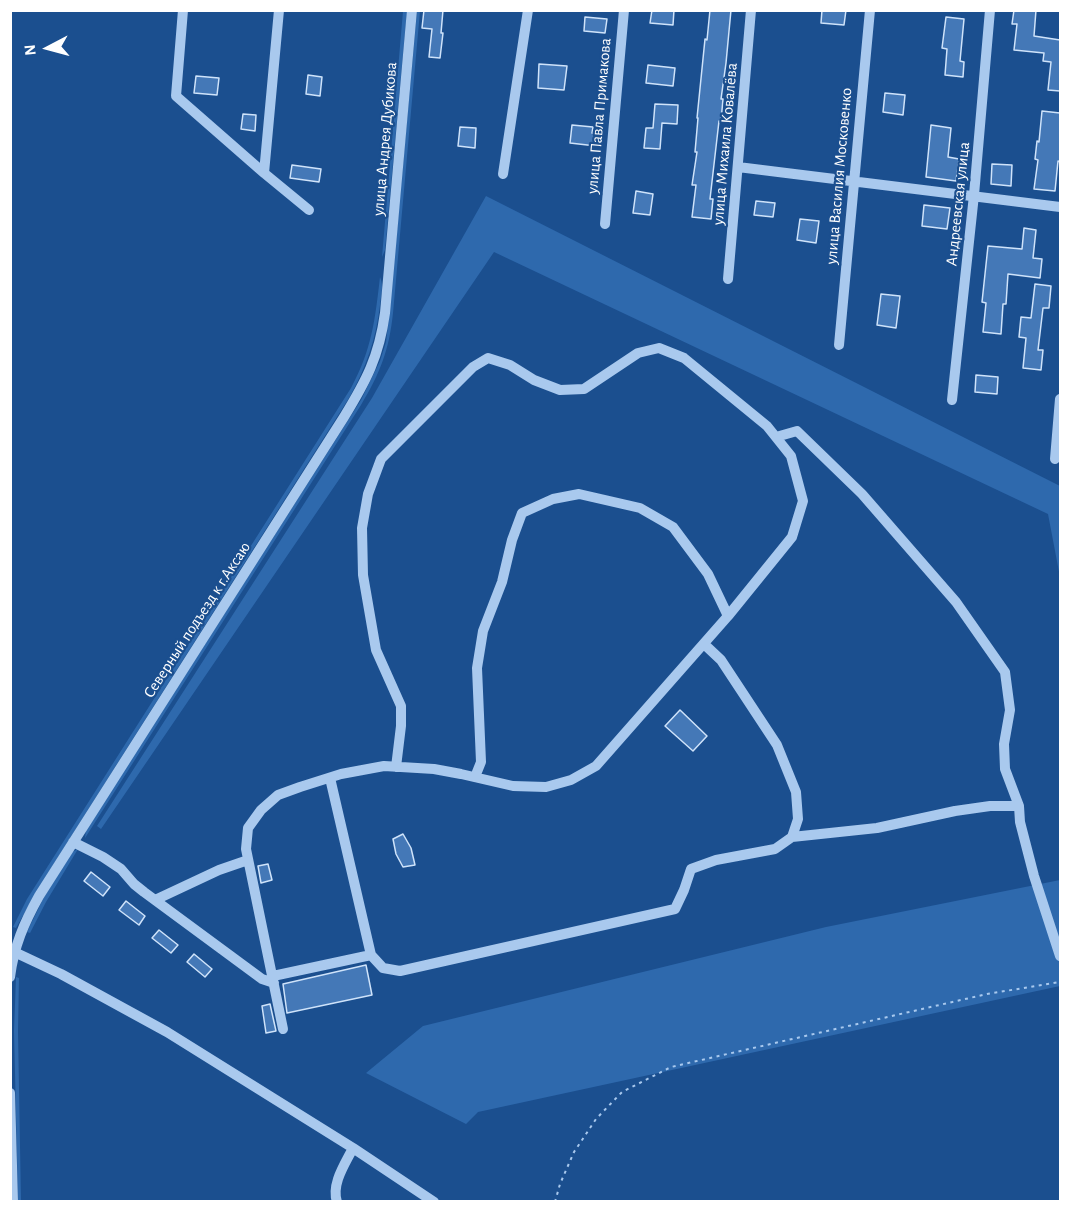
<!DOCTYPE html>
<meta charset="utf-8">
<style>
body{margin:0}
#map{position:relative;width:1071px;height:1212px;overflow:hidden;background:#1b4f8f;font-family:"Alegreya Sans",sans-serif}
canvas{display:block}
.frame{position:absolute;inset:0;border:12px solid #fff;pointer-events:none}
.north{position:absolute;left:18px;top:18px;width:60px;height:60px;-webkit-text-stroke:4px #1b4f8f;paint-order:stroke;rotate:264deg;font-size:16px;font-weight:700;line-height:24px;text-align:center;color:#fff}
.north::after{content:'';display:block;margin:auto;width:21px;height:27px;background:#fff;clip-path:polygon(50% 0,100% 100%,50% 72%,0 100%)}
</style>
<div id="map">
<canvas width="1071" height="1212"></canvas>
<div class="frame"></div>
<div class="north">N</div>
</div>
<script>
const g = document.querySelector('canvas').getContext('2d');
g.lineJoin = 'round';
function fillPath(path, color) { g.fillStyle = color; g.fill(path, 'evenodd'); }
function strokePath(path, color, width, dash) { g.strokeStyle = color; g.lineWidth = width; g.lineCap = dash ? 'butt' : 'round'; g.setLineDash(dash || []); g.stroke(path); }
function label(font, color, halo, rows, align = 'center') {
  g.font = font + ' "Alegreya Sans",sans-serif'; g.lineWidth = 4.5; g.setLineDash([]); g.textBaseline = 'middle'; g.strokeStyle = halo; g.fillStyle = color; for (const [text, x, y, turn = 0] of rows) {
    g.save(); g.translate(x, y); g.rotate((+turn || 0) * Math.PI / 180); g.textAlign = isNaN(turn) ? turn : align; if (halo) g.strokeText(text, 0, 0); g.fillText(text, 0, 0); g.restore();
  }
}
const green = new Path2D(`
 M403,11H407L385,250L382,257Z
 M417,11H420L393,313C389,351 380,373 361,405L85,838L86,830L361,400L380,361L386,342L389,317Z
 M486,196L1060,486V577L1048,514L494,252L101,829L97,826L372,398Z
 M380,277C384,286 381,295 380,305C376,339 366,368 349,398L39,887L16,928L13,927L27,899L351,388C372,349 375,320 380,277Z
 M78,849L46,902L30,933L27,932L44,897L72,852Z
 M1060,880V986L478,1112L466,1124L366,1073L423,1026L826,927Z
 M16,977L19,978L18,1031L21,1202L18,1201L14,1031Z`);
const building = new Path2D(`
 M424,10H443L441,33H443L440,58L429,57L432,29L422,28Z
 M652,10H674L673,25L650,23Z
 M710,10H731L726,63L721,99H723L721,121H719L710,199H713L711,219L692,217L696,185H692L697,152H695L698,118H697L705,39L707,40Z
 M822,10H846L844,25L821,23Z
 M1014,10H1036L1034,36L1060,40V91L1048,90L1051,62L1043,61L1044,53L1014,50L1017,24H1012Z
 M585,17L607,19L605,33L584,31Z
 M946,17L964,19L960,61L964,62L963,77L945,75L947,49L942,48Z
 M539,64L567,66L564,90L538,88Z
 M648,65L675,68L673,86L646,83Z
 M308,75L322,77L320,96L306,94Z
 M196,76L219,78L217,95L194,93Z
 M885,93L905,95L903,115L883,112Z
 M655,104L678,105L677,124L662,123L660,149L644,148L646,128H653Z
 M1042,111L1060,113V162L1058,161L1055,191L1034,189L1038,160L1035,159L1037,141L1039,142Z
 M243,114L256,115L255,131L241,129Z
 M572,125L593,127L592,133L597,134L596,146L570,143Z
 M931,125L951,128L948,157L959,159L956,181L926,177Z
 M460,127L476,128L475,148L458,146Z
 M992,164L1012,165L1011,186L991,184Z
 M292,165L321,169L319,182L290,178Z
 M636,191L653,194L650,215L633,213Z
 M756,201L775,203L773,217L754,215Z
 M924,205L950,208L947,229L922,226Z
 M800,219L819,221L816,243L797,240Z
 M1024,228L1036,230L1033,258L1042,259L1040,278L1008,274L1006,304H1003L1001,334L983,332L986,303L982,302L988,246L1022,249Z
 M1035,284L1051,286L1049,308H1043L1038,350H1043L1041,370L1023,368L1026,338L1019,337L1021,317L1031,318Z
 M881,294L900,296L896,328L877,325Z
 M976,375L998,377L997,394L975,392Z
 M680,710L707,736L693,751L665,726Z
 M403,834L411,848L415,865L403,867L396,854L393,839Z
 M268,864L272,880L261,883L258,866Z
 M91,872L110,887L103,896L84,881Z
 M126,901L145,916L139,925L119,910Z
 M159,930L178,945L171,953L152,938Z
 M194,954L212,969L205,977L187,962Z
 M366,965L372,995L287,1013L283,984Z
 M270,1004L276,1031L266,1033L262,1006Z`);
const path = new Path2D(`
 M555,1202L560,1184L574,1152L596,1119L622,1092L671,1067L987,994L1060,982`);
const minor = new Path2D(`
 M183,10L176,96L264,173L309,210
 M738,167L1060,207
 M264,173L279,10
 M503,174L528,10
 M605,224L624,10
 M728,279L751,10
 M839,345L870,10
 M952,400L974,195L990,10
 M776,437L797,431L862,494L956,602L1005,672L1010,710L1004,744L1005,769L1019,806L1020,822L1034,876L1060,956
 M1055,459L1060,399
 M475,777L481,762L477,668L483,631L502,582L512,540L522,513L553,499L579,494L640,508L673,527L708,574L728,616
 M330,778L371,955L383,968L400,971L675,909L684,890L691,869L716,860L775,849L792,837L798,819L796,792L777,745L721,660L704,644
 M792,837L877,828L955,811L990,806H1019
 M73,842L103,857L121,869L134,884L144,892L262,979L274,983
 M155,900L219,870L248,860
 M10,950L61,974L167,1032L353,1148L434,1202
 M273,976L371,955
 M10,977C14,946 24,923 39,896L344,417C366,381 379,357 385,313L412,10
 M283,1029L246,849L248,828L261,810L278,795L300,787L341,774L384,766L434,769L461,774L513,786L546,787L571,780L596,766L728,616L792,537L803,501L791,456L767,426L684,358L659,348L638,353L584,389L560,390L534,380L510,365L488,358L473,367L381,459L368,494L362,528L363,575L376,650L401,706V726L396,767
 M10,1093L13,1202
 M337,1202C331,1184 345,1164 353,1148`);
const streetNames = [
 ["улица Павла Примакова",599,116,-85],
 ["улица Андрея Дубикова",385,139,-85],
 ["улица Михаила Ковалёва",725,144,-85],
 ["улица Василия Московенко",839,176,-85],
 ["Андреевская улица",958,204,-84],
 ["Северный подъезд к г.Аксаю",197,620,-57]
];
fillPath(green, '#2e69ad');
fillPath(building, '#4478b7');
strokePath(building, '#cfe3fa', 1.5);
strokePath(path, '#a9c9ee', 2, [3, 4.5]);
strokePath(minor, '#a9c9ee', 10);
label('16px', '#fff', '#1b4f8f', streetNames);
</script>
